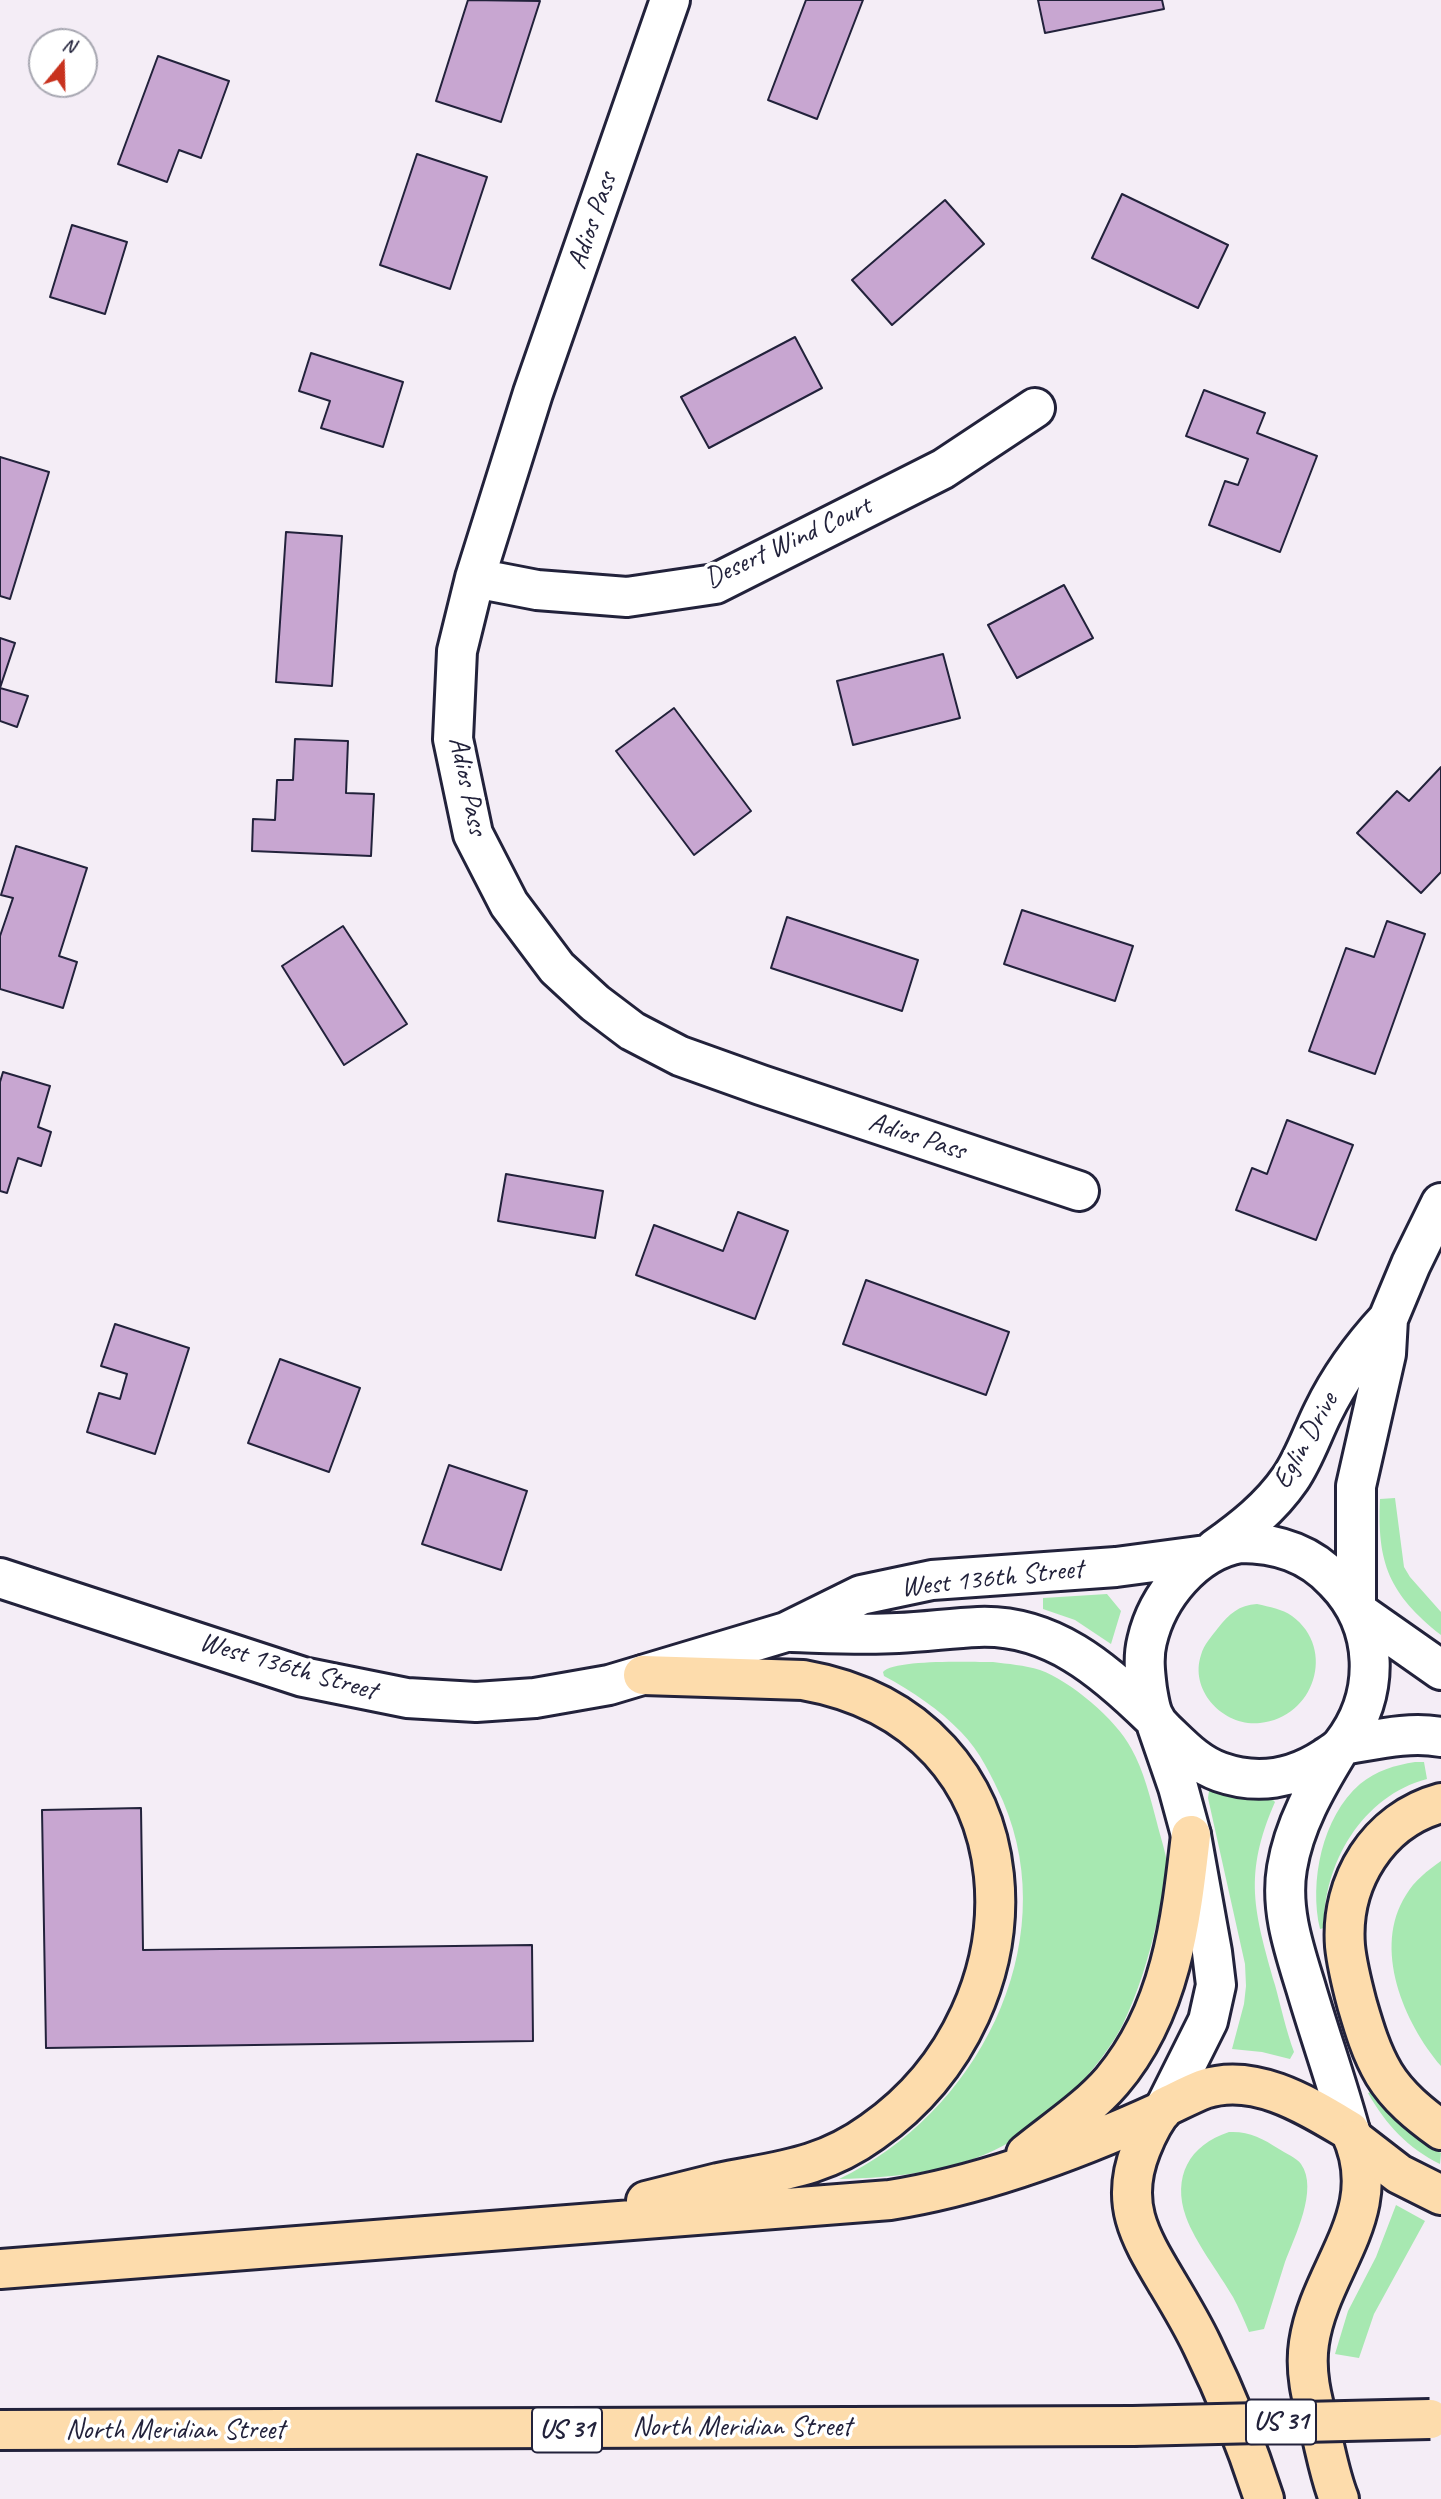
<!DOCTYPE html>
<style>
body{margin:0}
#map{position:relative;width:1441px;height:2499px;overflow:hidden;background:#f4edf6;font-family:Caveat,sans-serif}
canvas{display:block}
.north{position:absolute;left:28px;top:28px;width:70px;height:70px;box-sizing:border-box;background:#fff;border:2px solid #a7a7b1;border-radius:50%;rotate:19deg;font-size:19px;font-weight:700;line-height:28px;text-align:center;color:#22223b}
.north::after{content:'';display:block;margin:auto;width:24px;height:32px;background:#c8321e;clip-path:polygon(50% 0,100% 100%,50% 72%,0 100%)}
</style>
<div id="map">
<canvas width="1441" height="2499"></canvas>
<div class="north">N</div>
</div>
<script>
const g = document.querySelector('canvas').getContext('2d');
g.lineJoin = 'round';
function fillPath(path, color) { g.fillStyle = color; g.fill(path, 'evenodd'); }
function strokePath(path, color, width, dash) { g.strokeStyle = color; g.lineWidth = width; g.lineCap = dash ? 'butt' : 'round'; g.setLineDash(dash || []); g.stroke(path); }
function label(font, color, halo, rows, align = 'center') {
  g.font = font + ' Caveat,sans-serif'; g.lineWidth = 7; g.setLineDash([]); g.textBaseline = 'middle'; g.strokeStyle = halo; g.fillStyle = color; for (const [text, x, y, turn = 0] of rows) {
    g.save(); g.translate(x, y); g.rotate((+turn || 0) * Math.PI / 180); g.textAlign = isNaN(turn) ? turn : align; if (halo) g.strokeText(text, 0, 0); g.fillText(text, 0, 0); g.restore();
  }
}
const green = new Path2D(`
 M1395,1498L1404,1567L1410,1577L1441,1612V1635C1389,1594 1377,1563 1380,1499Z
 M1107,1594L1121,1611L1111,1644L1075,1620L1043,1609V1598Z
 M1257,1604C1270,1607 1282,1609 1292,1616C1337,1649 1314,1718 1260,1723C1224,1727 1189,1691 1201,1655C1204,1644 1212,1636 1218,1628C1229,1614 1239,1605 1257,1604Z
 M993,1662C1008,1664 1024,1665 1040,1670C1070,1681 1116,1719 1131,1748C1144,1771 1150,1797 1157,1823C1161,1840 1170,1862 1167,1880C1165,1893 1161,1907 1157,1921C1149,1957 1138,1993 1122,2026C1100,2068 1053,2116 1013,2140C964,2171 896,2178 839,2179C975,2115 1065,1946 1003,1801C992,1777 980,1751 961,1732C940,1710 912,1691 884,1676L883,1672C893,1659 973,1662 993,1662Z
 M1415,1762H1424L1427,1779C1362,1796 1323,1864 1324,1928L1320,1929C1309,1882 1322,1817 1360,1784C1376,1771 1395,1765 1415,1762Z
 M1213,1789L1242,1797L1271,1798L1275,1802C1243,1875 1254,1911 1275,1985C1281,2007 1286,2030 1294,2052L1290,2059L1262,2052L1232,2049L1244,2004L1246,1986L1245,1964L1208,1798L1209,1791Z
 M1441,1861V2066C1404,2023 1372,1948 1406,1895C1414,1881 1428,1870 1441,1861Z
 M1371,2092L1398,2123L1441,2153L1440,2164C1408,2148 1386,2125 1368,2093Z
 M1229,2132C1249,2131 1262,2138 1279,2149C1285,2153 1297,2158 1301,2164C1319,2189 1294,2238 1285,2262C1278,2284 1271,2307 1264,2329L1249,2332C1244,2320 1239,2308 1233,2297C1219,2273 1195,2242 1186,2217C1172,2177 1189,2145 1229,2132Z
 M1396,2205L1425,2221L1374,2314L1359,2358L1335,2354L1348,2311L1376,2257Z`);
const building = new Path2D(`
 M468,0L540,1L501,122L436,101Z
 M806,0H863L817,119L768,100Z
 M1038,0H1162L1164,9L1045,33Z
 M158,56L229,81L201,158L179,150L167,182L118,164Z
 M417,154L487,177L450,289L380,265Z
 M1122,194L1228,245L1198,308L1092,258Z
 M945,200L984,244L892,325L852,280Z
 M72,225L127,242L105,314L50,297Z
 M795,337L822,388L709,448L681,397Z
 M311,353L403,382L383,447L321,428L330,401L299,391Z
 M1204,390L1265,413L1257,433L1317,456L1280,552L1209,525L1225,481L1238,485L1248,459L1186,436Z
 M0,457L49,472L10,599L0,596Z
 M286,532L342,536L332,686L276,682Z
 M1064,585L1093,638L1017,678L988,625Z
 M0,638L15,643L0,688L28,696L17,727L0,721Z
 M943,654L960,718L853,745L837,681Z
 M674,708L751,811L694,855L616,751Z
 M295,739L348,741L346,793L374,794L371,856L252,851L253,819L275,820L277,780H293Z
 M1441,767V872L1421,893L1357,833L1397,791L1409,801Z
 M16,846L87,868L59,956L77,962L63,1008L0,989V936L13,898L1,895Z
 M1022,910L1133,946L1115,1001L1004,964Z
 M787,917L918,960L902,1011L771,968Z
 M1387,921L1425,934L1375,1074L1309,1051L1346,948L1374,957Z
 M343,926L407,1024L344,1065L282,966Z
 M3,1072L50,1086L38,1127L51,1132L41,1166L18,1158L7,1193L0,1191V1082Z
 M1287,1120L1353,1145L1316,1240L1236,1210L1252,1168L1267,1174Z
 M506,1174L603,1191L595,1238L498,1221Z
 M738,1212L788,1231L755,1319L636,1275L654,1225L723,1251Z
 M866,1280L1009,1332L986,1395L843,1344Z
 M115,1324L189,1348L155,1454L87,1432L99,1393L120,1399L127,1374L101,1366Z
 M280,1359L360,1388L329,1472L248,1443Z
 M449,1465L527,1491L501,1570L422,1544Z
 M141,1808L143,1950L532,1945L533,2041L46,2048L42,1810Z`);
const minor = new Path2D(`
 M670,0L533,393L475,578L457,651L453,739L473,834L509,904L557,968L595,1003L632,1031L680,1056L761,1085L1079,1191
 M475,578L537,590L627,597L715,584L943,469L1035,408
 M1240,1543C1277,1543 1309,1553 1335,1581C1379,1626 1381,1695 1342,1745C1338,1750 1331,1754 1325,1758C1293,1779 1257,1785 1220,1772C1197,1764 1182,1747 1165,1731C1151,1719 1150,1706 1147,1689C1145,1673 1143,1657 1147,1641C1157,1597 1194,1551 1240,1543Z
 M1215,1549C1243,1529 1270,1508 1290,1479C1304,1459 1312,1434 1323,1412C1340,1377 1362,1347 1388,1319
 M0,1578L303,1677L407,1698L476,1702L535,1698L609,1685L786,1632L861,1595L932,1580L1116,1567L1206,1555
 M1356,1608V1486L1386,1354L1388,1319L1411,1264L1441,1203
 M1357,1611L1441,1670
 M792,1632C827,1633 863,1635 898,1633C925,1632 952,1628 978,1627C1051,1624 1104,1670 1153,1718
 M1157,1726L1178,1787L1191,1835L1212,1952L1216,1985L1208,2021L1165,2107
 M1342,1745C1374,1740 1409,1731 1441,1737
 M1338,1751C1316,1787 1294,1825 1287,1868C1280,1909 1294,1949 1306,1988C1320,2036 1337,2083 1350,2131`);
const major = new Path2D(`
 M1264,2499C1247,2446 1226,2394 1202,2345C1192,2324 1180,2304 1168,2284C1140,2237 1119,2204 1141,2149C1147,2134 1154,2119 1165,2107C1178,2101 1191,2094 1204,2089C1255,2072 1308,2106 1350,2131C1389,2212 1320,2267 1309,2343C1304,2376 1314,2406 1322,2437C1327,2458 1331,2479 1339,2499`);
const highway = new Path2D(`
 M643,1675L803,1680C1042,1722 1050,2007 872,2132C821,2169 776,2171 718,2183C694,2189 670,2195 646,2201
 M1441,1803C1378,1820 1340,1882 1345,1946C1347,1966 1352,1985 1357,2004C1364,2028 1371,2052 1384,2074C1398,2097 1419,2114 1441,2130
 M1355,2140L1399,2174L1441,2195
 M1026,2154C1054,2131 1088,2109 1112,2081C1171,2011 1181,1923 1191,1835
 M0,2269L890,2200C984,2185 1075,2151 1162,2111
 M0,2430L1133,2426`);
const highwayBridge = new Path2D(`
 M1133,2426L1430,2419`);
const shields = [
 [1281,2422,70],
 [567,2430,70]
];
const shieldNames = [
 ["US 31",1281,2422],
 ["US 31",567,2430]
];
const streetNames = [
 ["Adios Pass",593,221,-71],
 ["Desert Wind Court",788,543,-25],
 ["Adios Pass",467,786,78],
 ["Adios Pass",917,1137,18],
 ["Eglin Drive",1306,1441,-61],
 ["West 136th Street",992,1579,-6],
 ["West 136th Street",288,1667,16],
 ["North Meridian Street",742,2428],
 ["North Meridian Street",175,2431]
];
fillPath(green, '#a7e8b1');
fillPath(building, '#c8a6d1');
strokePath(building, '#22223b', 2);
strokePath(minor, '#22223b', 44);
strokePath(major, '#22223b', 44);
strokePath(highway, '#22223b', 44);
strokePath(minor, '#fff', 38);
strokePath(major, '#fddcac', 38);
strokePath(highway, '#fddcac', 38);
strokePath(highwayBridge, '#22223b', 44, []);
strokePath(highwayBridge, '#fddcac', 38);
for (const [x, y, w] of shields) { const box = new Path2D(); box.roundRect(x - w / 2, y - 22.5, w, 45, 5); g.fillStyle = '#fff'; g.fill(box); strokePath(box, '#22223b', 2); }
label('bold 26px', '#22223b', null, shieldNames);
label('28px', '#22223b', '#fff', streetNames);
</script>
